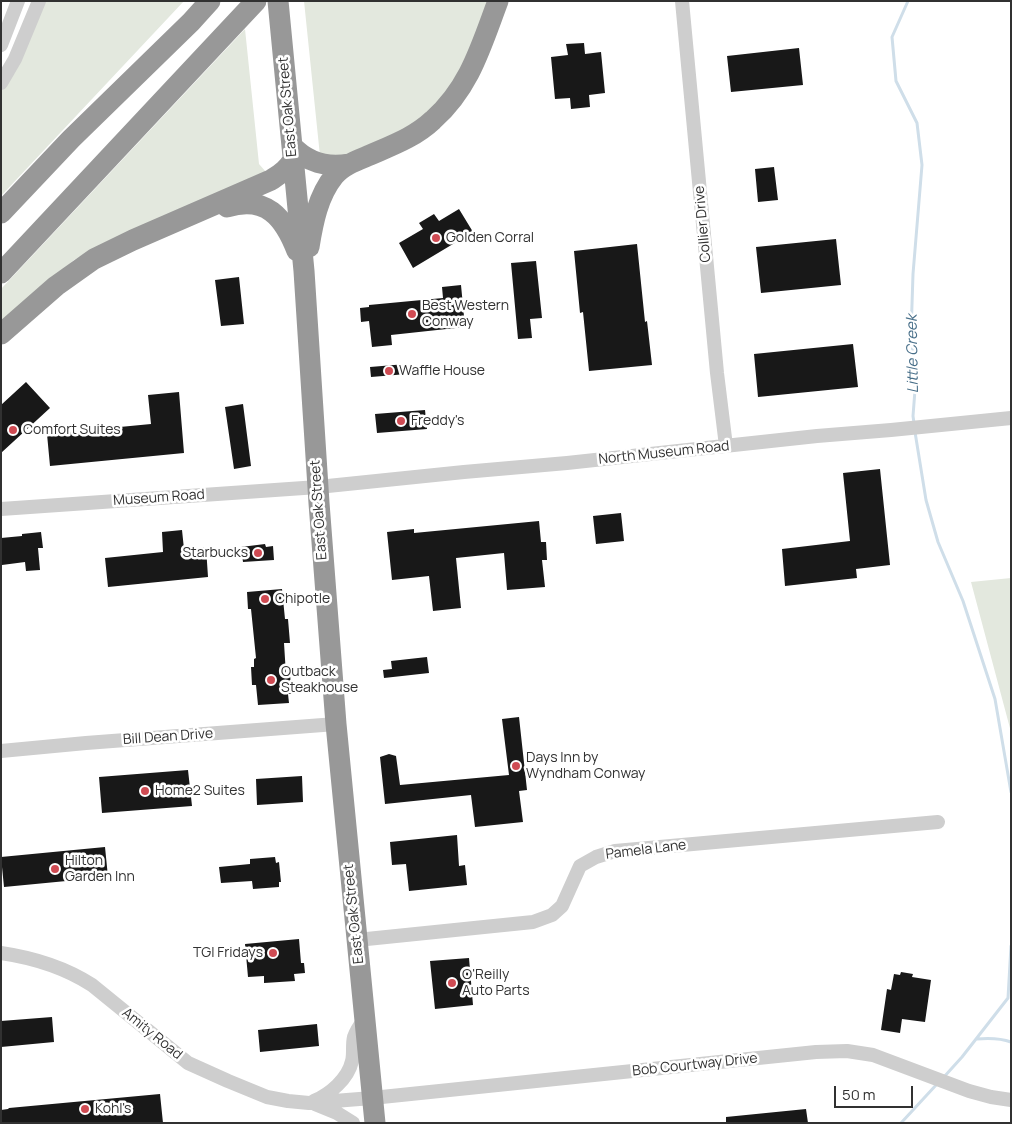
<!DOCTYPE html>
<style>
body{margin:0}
#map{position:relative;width:1012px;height:1124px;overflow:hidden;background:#fff;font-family:Manrope,sans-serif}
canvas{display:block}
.frame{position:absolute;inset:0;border:2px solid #313131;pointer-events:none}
.scale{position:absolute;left:834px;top:1086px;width:79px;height:22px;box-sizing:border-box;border:2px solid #313131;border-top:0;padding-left:6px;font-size:15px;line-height:18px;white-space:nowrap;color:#313131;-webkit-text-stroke:4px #fff;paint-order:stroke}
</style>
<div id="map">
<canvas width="1012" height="1124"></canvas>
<div class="frame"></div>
<div class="scale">50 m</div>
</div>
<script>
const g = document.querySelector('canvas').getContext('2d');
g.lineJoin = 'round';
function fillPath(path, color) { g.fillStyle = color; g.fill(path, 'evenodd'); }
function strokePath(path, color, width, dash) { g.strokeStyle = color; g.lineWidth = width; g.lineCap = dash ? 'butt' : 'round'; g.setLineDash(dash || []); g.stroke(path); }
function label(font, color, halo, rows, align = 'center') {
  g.font = font + ' Manrope,sans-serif'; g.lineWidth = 5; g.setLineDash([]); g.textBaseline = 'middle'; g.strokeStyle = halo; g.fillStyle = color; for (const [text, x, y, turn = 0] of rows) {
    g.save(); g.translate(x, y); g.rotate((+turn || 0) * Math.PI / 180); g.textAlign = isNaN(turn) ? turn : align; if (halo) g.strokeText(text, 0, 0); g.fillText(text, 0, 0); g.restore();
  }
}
const green = new Path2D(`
 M45,1H184L1,196V92L8,81Z
 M304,1H489L470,56L448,94L422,120L393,139L335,158L320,156Z
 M245,29L259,164L266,172L102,244L74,260L1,324V289Z
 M1011,578V732L971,582Z`);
const stream = new Path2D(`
 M908,1L892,37L896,81L917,123L922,165L913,274L911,335L916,377L913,416L914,423
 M915,432L926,500L938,542L963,601L995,699L1011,792
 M977,1039C989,1038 1000,1038 1011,1042
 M943,1078L962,1057L1008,998L1011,946
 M901,1123L937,1084`);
const building = new Path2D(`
 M584,43L585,54L601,52L605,93L589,95L590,107L571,109L570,98L555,99L551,57L568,55L566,44Z
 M799,48L803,85L731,92L727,56Z
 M774,167L778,200L758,202L755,169Z
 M459,209L473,232L413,268L399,243L423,229L419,223L434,214L439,221Z
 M836,239L841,285L761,293L756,247Z
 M637,244L645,322L647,321L652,365L589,371L583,312L580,313L574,251Z
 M536,261L542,318L530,319L532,338L518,339L511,263Z
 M239,277L244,324L221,326L215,280Z
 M461,285L465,327L391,335L392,345L372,347L369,321L361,322L360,308L369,307V305L443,298L442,287Z
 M853,344L858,387L758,397L754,354Z
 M406,364L407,374L371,377L370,367Z
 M26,382L50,408L1,453V405Z
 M179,392L184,453L50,466L47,434L151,424L148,395Z
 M243,404L251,466L234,469L225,407Z
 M425,410L427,429L377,433L375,414Z
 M880,469L890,565L856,569L857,578L785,586L782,549L850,541L843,473Z
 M621,513L624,541L596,544L593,516Z
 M539,521L541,542H546L547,560H542L545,587L507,590L504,553L456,558L461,608L433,611L429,576L392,580L387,532L414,529V533Z
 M182,530L184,549L206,547L208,577L108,587L105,558L163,552L162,532Z
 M41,532L43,548H38L40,570L26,571L25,562L2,565L1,538L22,536V534Z
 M265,544L266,547L273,546L274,560L243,562L241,547Z
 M282,589L285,619H288L290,643H284L286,675H290L292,694H288L289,703L258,705L256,685H252L251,667H254V659L256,658L251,609H248L247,592Z
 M427,657L429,673L384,678L383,670L392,669L391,661Z
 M519,717L527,790L519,791L523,822L475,827L471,795L385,804L380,757L389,754L396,756L400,785L509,775L502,719Z
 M188,770L192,806L102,813L99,777Z
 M302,776L303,802L257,805L256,779Z
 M457,835L459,866L465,865L467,885L409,891L406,864L392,865L390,842Z
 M105,847L108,877L4,887L1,857Z
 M275,857L276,863L279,862L281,882H279V887L253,889L252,881L221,883L219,867L250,864V859Z
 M299,939L301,963H304L305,973L294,974L295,981L264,983V976L248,977L245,944Z
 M469,958L473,1005L435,1009L430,961Z
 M901,972L913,974L912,977L931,980L925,1022L902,1019L900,1033L881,1030L887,989L891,990L894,974L900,975Z
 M52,1017L54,1042L1,1047V1021Z
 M317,1024L319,1046L260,1052L258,1030Z
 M160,1094L163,1123H1V1110L8,1109L9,1108Z
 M806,1109L808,1123H726V1117Z`);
const minor = new Path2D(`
 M682,1L717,373L726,446
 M1,45L18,1
 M1,83L15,59L39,1
 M1,509L318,487L464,472L567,463L817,436L891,430L1011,418
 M1,751L86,743L336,724
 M357,940L533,922L552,915L562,906L580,866L596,857L615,851L938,822
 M1,953C35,958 64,967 92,985L188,1063L228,1081L267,1097L288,1101L309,1103L372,1098L816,1052L847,1051L873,1055L969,1091L991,1097L1011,1100
 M314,1101C330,1094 348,1079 352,1061C354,1054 352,1045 354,1037C356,1031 360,1025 364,1020
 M315,1104L337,1113L353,1123`);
const highway = new Path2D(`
 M278,1L304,271L319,503L336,724L375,1123
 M292,146C307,162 327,168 349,164
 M227,207C266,195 284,217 297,251
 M1,213L71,139L191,22L210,1
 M309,247C313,222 318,196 334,176C343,165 358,160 370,155C393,145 415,137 433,120C470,87 481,46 498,1
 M1,273L256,1
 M1,334L56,286L94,259L133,240L271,180C280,174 287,170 293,160`);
const markers = [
 [436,238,5,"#cf4b53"],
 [412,314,5,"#cf4b53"],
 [389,371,5,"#cf4b53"],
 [401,421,5,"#cf4b53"],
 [13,430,5,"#cf4b53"],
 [258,553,5,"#cf4b53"],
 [265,599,5,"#cf4b53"],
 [271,680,5,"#cf4b53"],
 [516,766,5,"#cf4b53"],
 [145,791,5,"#cf4b53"],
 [55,869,5,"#cf4b53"],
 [273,953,5,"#cf4b53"],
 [452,983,5,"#cf4b53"],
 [85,1109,5,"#cf4b53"]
];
const streetNames = [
 ["East Oak Street",288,107,-95],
 ["Collier Drive",703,224,-95],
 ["North Museum Road",664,453,-6],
 ["Museum Road",159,498,-4],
 ["East Oak Street",319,510,-94],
 ["Bill Dean Drive",168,737,-4],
 ["Pamela Lane",646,850,-7],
 ["East Oak Street",354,914,-96],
 ["Amity Road",152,1034,39],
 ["Bob Courtway Drive",695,1065,-6]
];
const poiNames = [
 ["Golden Corral",446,238],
 ["Best Western",422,306],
 ["Conway",422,322],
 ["Waffle House",399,371],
 ["Freddy's",411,421],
 ["Comfort Suites",23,430],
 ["Starbucks",248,553,"right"],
 ["Chipotle",275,599],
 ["Outback",281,672],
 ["Steakhouse",281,688],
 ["Days Inn by",526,758],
 ["Wyndham Conway",526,774],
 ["Home2 Suites",155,791],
 ["Hilton",65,861],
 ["Garden Inn",65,877],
 ["TGI Fridays",263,953,"right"],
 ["O'Reilly",462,975],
 ["Auto Parts",462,991],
 ["Kohl's",95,1109]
];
const waterNames = [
 ["Little Creek",913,354,-91]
];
fillPath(green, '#e3e8de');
strokePath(stream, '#cfdee9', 3);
fillPath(building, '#181818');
strokePath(minor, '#cecece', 14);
strokePath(highway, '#989898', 21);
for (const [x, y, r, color] of markers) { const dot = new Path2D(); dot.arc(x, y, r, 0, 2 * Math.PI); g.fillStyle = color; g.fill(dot); strokePath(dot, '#fff', 2); }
label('14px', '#313131', '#fff', streetNames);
label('14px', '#313131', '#fff', poiNames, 'left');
label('italic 15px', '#486f89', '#fff', waterNames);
</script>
